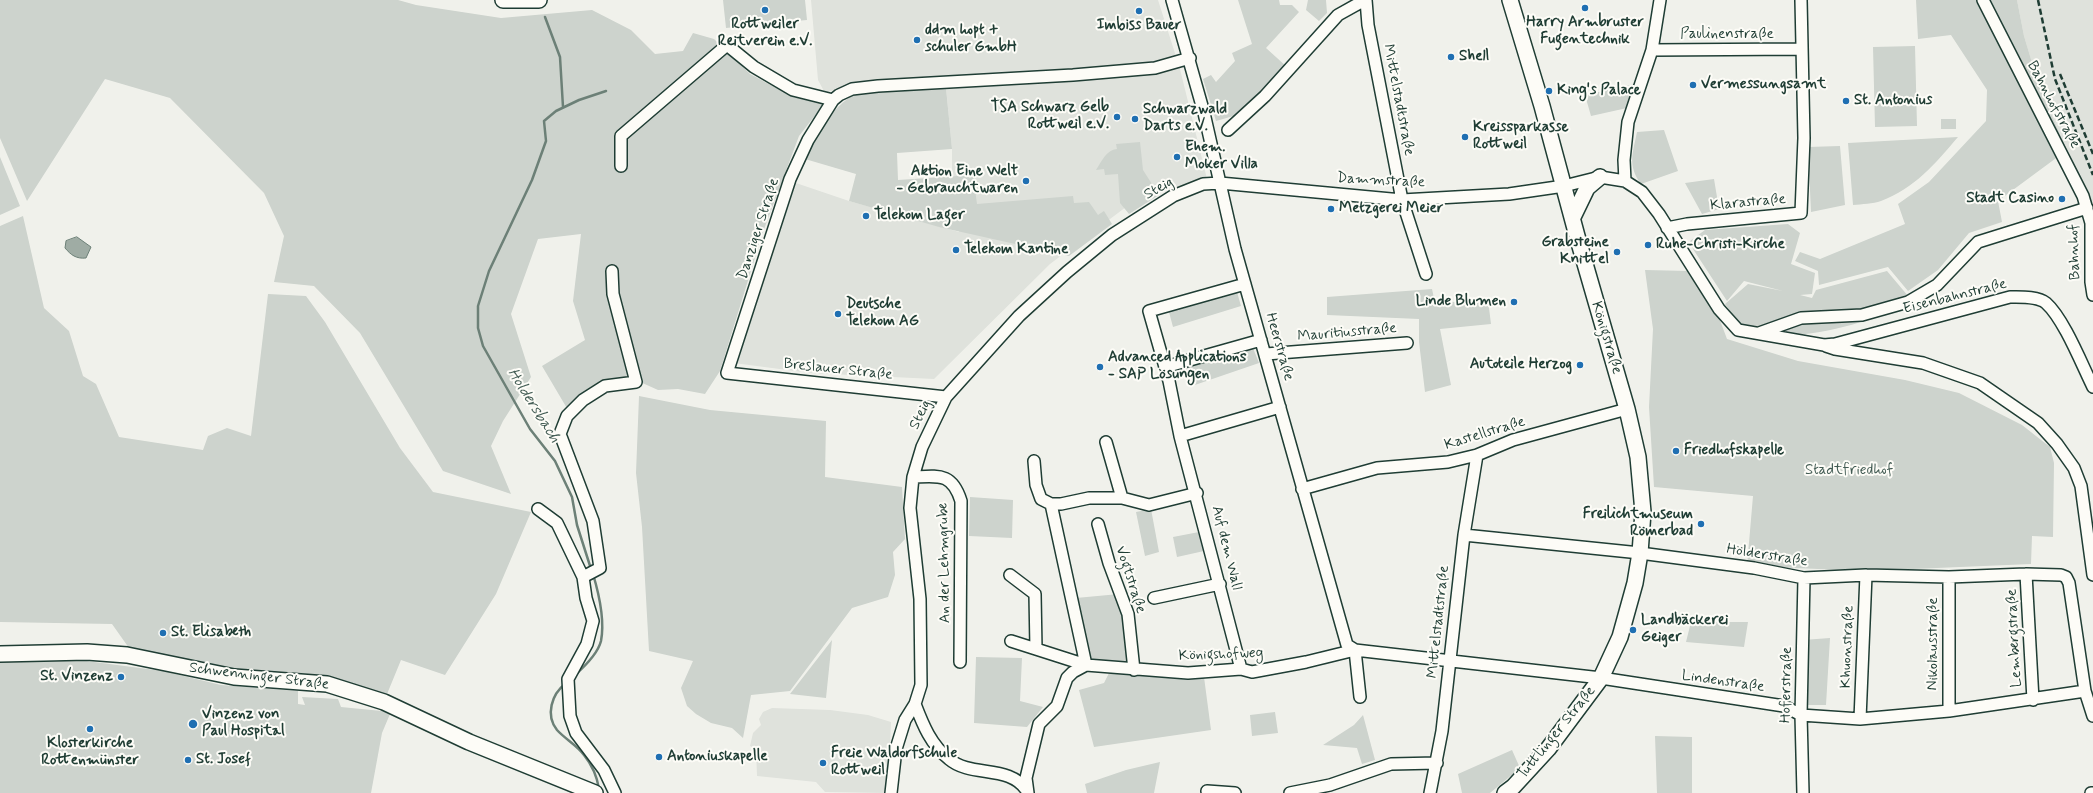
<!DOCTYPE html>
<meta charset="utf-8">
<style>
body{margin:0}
canvas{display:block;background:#f0f1eb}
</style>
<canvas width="2093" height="793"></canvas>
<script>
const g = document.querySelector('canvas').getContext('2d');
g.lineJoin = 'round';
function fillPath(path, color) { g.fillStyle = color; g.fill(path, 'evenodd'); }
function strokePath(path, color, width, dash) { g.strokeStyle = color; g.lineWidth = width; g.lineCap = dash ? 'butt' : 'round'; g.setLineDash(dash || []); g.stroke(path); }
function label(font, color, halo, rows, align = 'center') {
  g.font = font + ' Mynerve,sans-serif'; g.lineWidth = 4; g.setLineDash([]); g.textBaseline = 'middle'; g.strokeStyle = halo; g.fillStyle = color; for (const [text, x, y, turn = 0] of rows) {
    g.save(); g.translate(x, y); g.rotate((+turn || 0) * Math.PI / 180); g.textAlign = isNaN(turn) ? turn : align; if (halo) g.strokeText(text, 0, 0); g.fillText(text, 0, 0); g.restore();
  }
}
const built = new Path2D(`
 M811,0H1158L1180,69L1207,179L1134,201L1050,264L934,379L810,373L734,363L793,182L849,201L959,232L952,176V149L945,77L873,81L851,85L825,93L818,80Z
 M2017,0H2093V219L2070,156L2039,86L2024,36Z
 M772,708L830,710L868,715L891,722L888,793L825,792L816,782L757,776L756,749L750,746L753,733L761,725L759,719L763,712Z`);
const green = new Path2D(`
 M0,0H398L416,5L501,18L592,10L631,30L655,54L683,51L693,33L714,39L750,74L793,97L824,104L799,136L763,232L720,371L705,394L678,389L658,390L638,381L603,384L568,410L542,366L585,340L573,301L581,234L538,239L511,314L531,377L503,421L491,446L511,494L443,471L360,333L314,286L274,282L284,236L264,193L170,98L105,79L27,201L0,138Z
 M723,0H805L807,20L726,28Z
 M1238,0H1279L1280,5H1292L1299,12L1266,48L1287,67L1237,115L1216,121L1203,79L1211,75L1216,82L1235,61L1232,53L1252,44Z
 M1308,0H1326L1327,13L1319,21L1306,10Z
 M1916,0H2017L2024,36L2039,86L2067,150L1998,201L2002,222L1969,233L1938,270L1908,291L1888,267L1819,285L1818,271L1795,261L1800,252L1820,259L1905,224L1898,204L1929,182L1986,121L1987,90L1951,35L1918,39Z
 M1915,46L1917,126L1875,127L1873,47Z
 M1635,84L1627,108L1591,116L1585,95Z
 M946,88L952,149L897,153L898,180L973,175L977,204L1073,196L1074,203L1089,202L1098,215L1104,211L1112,224L1069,256L939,227L849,201L856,174L805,159C817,135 834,100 862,92Z
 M1941,119H1956V129H1941Z
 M1664,130L1678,171L1641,184C1627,165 1633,153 1637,132Z
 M1958,137C1936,163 1914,189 1881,201C1873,204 1862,204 1853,205L1848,143Z
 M1140,142L1143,170L1159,195L1129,214L1120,203L1118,174L1105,175L1104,169L1096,170C1102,161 1106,150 1117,149L1116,144Z
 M1840,146L1845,205L1811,212L1808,147Z
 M0,157L20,206L0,215Z
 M1714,179L1719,209L1702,214L1685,183Z
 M23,216L44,308L69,331L83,376L96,384L119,437L203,450L208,436L227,428L251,436L268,294L306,296L325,322L400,448L433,492L531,512L496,594L445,675L401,660L385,699L250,676L129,648L112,624L0,622V226Z
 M1788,224L1800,233L1791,264L1815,273L1812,294L1800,295L1812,298L1816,290L1887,271L1914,303C1874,318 1831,335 1787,335C1773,335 1756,330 1742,327L1725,304L1748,284L1783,291L1744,281L1727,301L1693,249L1690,241L1705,230Z
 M1645,270L1689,271L1718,315L1727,339L1798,361L1905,380L1959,393L2022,425L2050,447L2054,463L2053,537L2032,536L2031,564L1866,571L1747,566L1753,496L1654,487L1649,407L1653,329Z
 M1432,289L1435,303L1488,300L1491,324L1440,329L1451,385L1425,392L1419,342V319L1327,315V297Z
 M1237,292L1241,306L1173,327L1169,312Z
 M1253,348L1259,363L1189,387L1184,369Z
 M639,396L710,410L826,421L825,477L902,487L905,539L893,552L895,575L888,597L852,608L790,691L751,695L743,738L732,728L711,723L696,714L687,706L681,688L693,661L649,651L642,527L636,473Z
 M970,497L1013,500L1012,538L969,536Z
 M1151,509L1159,552L1145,556L1136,512Z
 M1199,532L1204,551L1177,557L1173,537Z
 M1119,594L1125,614L1128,664L1092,663L1076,598Z
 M1691,622H1748L1744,647L1686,642Z
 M1830,638L1826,705H1808L1803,702V640Z
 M832,640L826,698L790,694Z
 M976,657L1022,658L1020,701L1043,707L1027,727L974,723Z
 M71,659L163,671L221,685L298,691V704L305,705L302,697L338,699L341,707L382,711L390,714L382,733L371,793H0V660Z
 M1110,671L1204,677L1211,730L1094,747L1079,690L1104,683Z
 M1275,712L1278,733L1252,736L1250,715Z
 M1363,715L1375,760L1362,764L1357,748L1323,745L1354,725Z
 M1655,736L1692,737V793H1657Z
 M1512,750L1520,768L1490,793H1462L1458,774Z
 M1160,762L1154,793H1087L1085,784L1126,770Z`);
const water = new Path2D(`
 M77,237L91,247L86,258C76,259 71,255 65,248L66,241Z`);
const stream = new Path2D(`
 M545,17L560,57L563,107
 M591,569L577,525L572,497L563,478L555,461L530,429L509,392L483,346L478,328V306L489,271L532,180L546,141L544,121L556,111L579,100L606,91
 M575,675C584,667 598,653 601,641C605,620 599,594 593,574
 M565,684C552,694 545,715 557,730C565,739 577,745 584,755C592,765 597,776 599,789`);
const street = new Path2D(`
 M1172,0L1204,113L1235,249L1347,645L1355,650
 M1366,0L1368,25L1402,200L1426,274
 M1983,0L2083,196L2091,223V282L2093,295
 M1652,50L1802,49
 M1228,130L1265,96L1338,15L1365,0
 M621,166V136L727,45L754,67L793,90L833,100
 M1625,181L1624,160L1628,122L1652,50L1660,0
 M1667,228L1687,224L1801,213L1804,138L1801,0
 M1759,333L1801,318L1862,315L1908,302L1937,285L1978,242L2087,208
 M1826,346L1835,349L1923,363L1980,383L2038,423L2057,444L2074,468L2081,486L2093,575
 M1266,354L1407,343
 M1165,367L1261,340
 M946,397L727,373L790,179L808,140L833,100L839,95L852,89L878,86L1073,75L1155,68L1190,58
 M1180,436L1280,407
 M1106,442L1122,498
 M1034,461L1036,485L1041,499L1051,504H1061L1089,498H1122L1149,505L1197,493
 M913,477C938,476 952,472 961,501L960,662
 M1302,489L1377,468L1448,462L1477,455L1513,440L1627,409
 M1051,504L1086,665
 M538,509L557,523L583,577L586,598L593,621L587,644L568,679L570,716L576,733L604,770L615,793
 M1098,524L1109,563L1128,614L1134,670
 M1464,535L1640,553L1754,568L1804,578L1866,575L1949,577L2026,574L2061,575L2066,577L2069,583L2085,691L2093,716
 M2026,574L2033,700
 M1010,575L1035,594L1036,649L1011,641
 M583,577L600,568L593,521L560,434L567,416L583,400L605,386L636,382L613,294L612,271
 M1154,598L1220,584
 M1036,649L1086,665
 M1355,650L1360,697
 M1241,669L1180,436L1169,381L1149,311L1245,284
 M915,704C923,725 931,745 949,759C971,778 1010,764 1027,791
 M1949,711V577
 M1860,719L1866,575
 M1207,791L1235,793
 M891,793L896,749L905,720L915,704L921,685L920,599L910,508L913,477L922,447L946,397L1019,316L1067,272L1112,235L1173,196L1203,184L1220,183L1402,200L1509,194L1564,186L1600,177L1625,181L1642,192L1659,214L1719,309L1738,330L1824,345L1835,344L2010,297C2020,297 2038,296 2046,303C2064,319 2082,365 2093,387
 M1028,793L1026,778L1039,724L1057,706L1067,678L1073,672L1086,665L1188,673L1241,669L1252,672L1306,662L1355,650L1601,678L1784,706L1801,715L1860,719L1949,711L2085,691
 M1290,793L1330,785L1391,764L1437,763
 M1430,793L1442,731L1464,535L1477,455
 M1803,793L1801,715L1804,578
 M2091,793H2093`);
const secondary = new Path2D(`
 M503,0H539
 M1573,217L1587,188L1600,177
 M0,654L87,652L127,655L234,677L327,684L384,702L469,742L595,793
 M1505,793L1513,787L1548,749L1601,678L1620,637L1635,583L1640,553L1643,512L1638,457L1627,409L1577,236L1542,106L1510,0`);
const rail = new Path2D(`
 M2038,0L2055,79L2093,175
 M2060,74L2093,154`);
const markers = [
 [1585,8,4,"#1f6fb2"],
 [765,10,4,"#1f6fb2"],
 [1139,11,4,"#1f6fb2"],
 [917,40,4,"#1f6fb2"],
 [1451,57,4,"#1f6fb2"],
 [1693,85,4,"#1f6fb2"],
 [1549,91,4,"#1f6fb2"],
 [1846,101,4,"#1f6fb2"],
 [1117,117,4,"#1f6fb2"],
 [1135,119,4,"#1f6fb2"],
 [1465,137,4,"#1f6fb2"],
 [1177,157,4,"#1f6fb2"],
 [1026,181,4,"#1f6fb2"],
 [2062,199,4,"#1f6fb2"],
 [1331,209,4,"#1f6fb2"],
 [866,216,4,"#1f6fb2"],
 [1648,245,4,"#1f6fb2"],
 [956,250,4,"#1f6fb2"],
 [1617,252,4,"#1f6fb2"],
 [1514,302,4,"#1f6fb2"],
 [838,314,4,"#1f6fb2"],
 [1580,365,4,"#1f6fb2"],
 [1100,367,4,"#1f6fb2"],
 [1676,451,4,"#1f6fb2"],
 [1701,524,4,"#1f6fb2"],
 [1633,630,4,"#1f6fb2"],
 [163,633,4,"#1f6fb2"],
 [121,677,4,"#1f6fb2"],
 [193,724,5,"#1f6fb2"],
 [90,729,4,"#1f6fb2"],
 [659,757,4,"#1f6fb2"],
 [188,760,4,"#1f6fb2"],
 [823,763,4,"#1f6fb2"]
];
const poiNames = [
 ["Harry Armbruster",1585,23,"center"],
 ["Fugentechnik",1585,40,"center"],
 ["Rottweiler",765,25,"center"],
 ["Reitverein e.V.",765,42,"center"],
 ["Imbiss Bauer",1139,26,"center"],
 ["ddm hopt +",925,31],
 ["schuler GmbH",925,48],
 ["Shell",1459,57],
 ["Vermessungsamt",1701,85],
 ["King's Palace",1557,91],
 ["St. Antonius",1854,101],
 ["TSA Schwarz Gelb",1109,108,"right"],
 ["Rottweil e.V.",1109,125,"right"],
 ["Schwarzwald",1143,110],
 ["Darts e.V.",1143,127],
 ["Kreissparkasse",1473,128],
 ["Rottweil",1473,145],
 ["Ehem.",1185,148],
 ["Moker Villa",1185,165],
 ["Aktion Eine Welt",1018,172,"right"],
 ["- Gebrauchtwaren",1018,189,"right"],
 ["Stadt Casino",2054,199,"right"],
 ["Metzgerei Meier",1339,209],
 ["Telekom Lager",874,216],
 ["Grabsteine",1609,243,"right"],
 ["Knittel",1609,260,"right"],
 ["Ruhe-Christi-Kirche",1656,245],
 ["Telekom Kantine",964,250],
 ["Linde Blumen",1506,302,"right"],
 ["Deutsche",846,305],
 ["Telekom AG",846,322],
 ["Advanced Applications",1108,358],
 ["- SAP Lösungen",1108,375],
 ["Autoteile Herzog",1572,365,"right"],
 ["Friedhofskapelle",1684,451],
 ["Freilichtmuseum",1693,515,"right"],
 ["Römerbad",1693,532,"right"],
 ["Landbäckerei",1641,621],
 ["Geiger",1641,638],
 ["St. Elisabeth",171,633],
 ["St. Vinzenz",113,677,"right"],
 ["Vinzenz von",202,715],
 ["Paul Hospital",202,732],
 ["Klosterkirche",90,744,"center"],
 ["Rottenmünster",90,761,"center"],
 ["Freie Waldorfschule",831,754],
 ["Rottweil",831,771],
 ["Antoniuskapelle",667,757],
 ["St. Josef",196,760]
];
const streetNames = [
 ["Paulinenstraße",1727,35],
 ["Mittelstadtstraße",1398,100,79],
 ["Bahnhofstraße",2053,105,62],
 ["Dammstraße",1381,181,3],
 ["Steig",1159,189,-29],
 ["Klarastraße",1748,203,-5],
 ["Danziger Straße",759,229,-72],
 ["Bahnhof",2075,252,-92],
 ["Eisenbahnstraße",1955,297,-14],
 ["Mauritiusstraße",1347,333,-5],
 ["Königstraße",1606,338,73],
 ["Heerstraße",1279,347,74],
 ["Breslauer Straße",838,370,6],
 ["Steig",921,415,-64],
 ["Kastellstraße",1485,434,-17],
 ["Auf dem Wall",1226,548,76],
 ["Hölderstraße",1767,556,9],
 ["An der Lehmgrube",945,563,-91],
 ["Vogtstraße",1130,580,72],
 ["Mittelstadtstraße",1439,622,-84],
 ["Lembergstraße",2015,638,-93],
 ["Nikolausstraße",1934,644,-90],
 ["Khuonstraße",1848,647,-88],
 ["Königshofweg",1221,655,-2],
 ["Schwenninger Straße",259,677,7],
 ["Lindenstraße",1723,682,8],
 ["Hoferstraße",1787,685,-89],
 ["Tuttlinger Straße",1557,733,-51]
];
const parkNames = [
 ["Stadtfriedhof",1849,471]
];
const waterNames = [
 ["Holdersbach",533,406,58]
];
fillPath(built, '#dfe2dc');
fillPath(green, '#cdd3cd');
fillPath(water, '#9faca4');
strokePath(water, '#6c8077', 1);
strokePath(stream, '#6c8077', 2.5);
strokePath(street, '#1f3d34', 14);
strokePath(secondary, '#1f3d34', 18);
strokePath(street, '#fdfcf7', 11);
strokePath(secondary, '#fdfcf7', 15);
strokePath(rail, '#1f3d34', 2.5, [6, 3]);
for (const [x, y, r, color] of markers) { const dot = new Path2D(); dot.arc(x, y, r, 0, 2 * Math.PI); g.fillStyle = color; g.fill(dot); strokePath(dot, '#fdfcf7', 1.5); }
label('bold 15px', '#1f3d34', '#fdfcf7', poiNames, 'left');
label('15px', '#1f3d34', '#fdfcf7', streetNames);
label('15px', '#425b53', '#fdfcf7', parkNames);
label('italic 16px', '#455e56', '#fdfcf7', waterNames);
</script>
